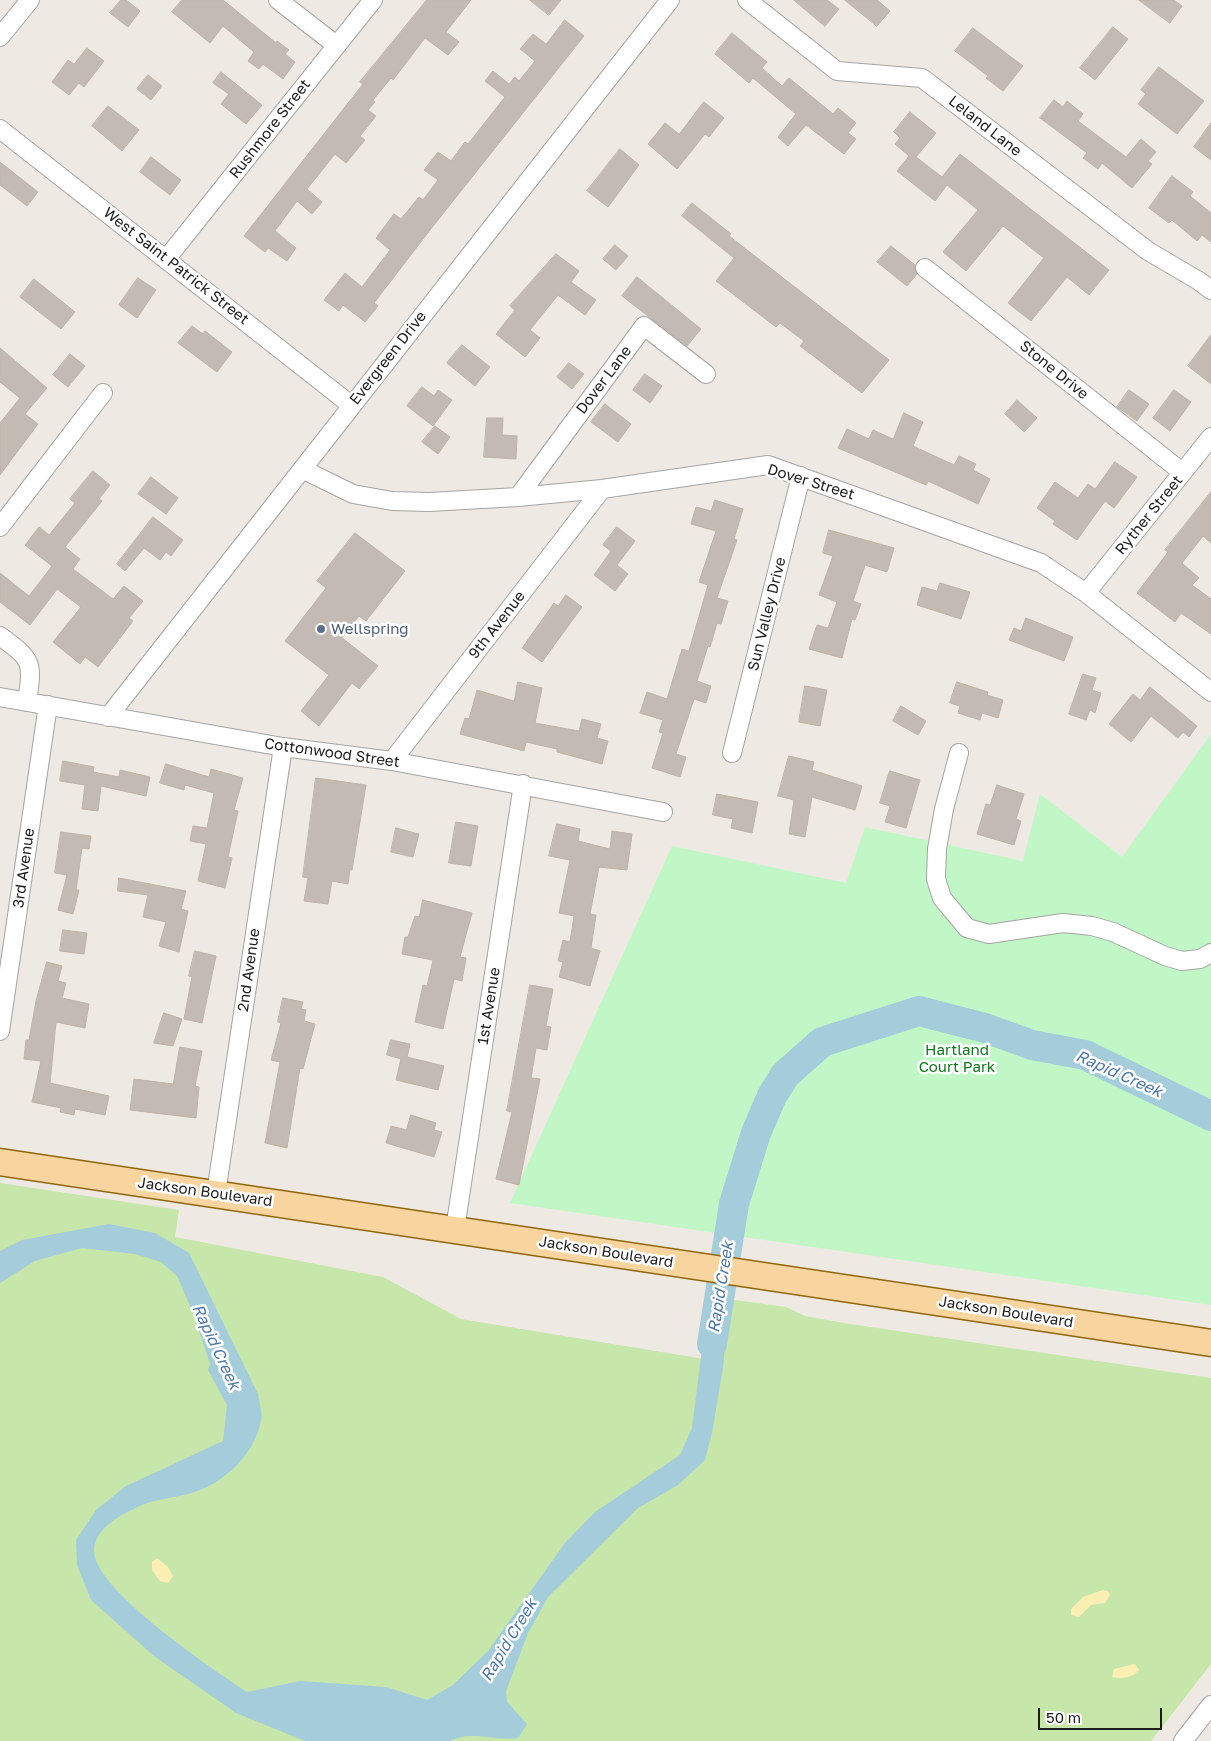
<!DOCTYPE html>
<style>
body{margin:0}
#map{position:relative;width:1211px;height:1741px;overflow:hidden;background:#eeeae3;font-family:"Golos Text",sans-serif}
canvas{display:block}
.scale{position:absolute;left:1038px;top:1708px;width:124px;height:22px;box-sizing:border-box;border:2px solid #1d1d1d;border-top:0;padding-left:6px;font-size:15px;line-height:18px;white-space:nowrap;color:#1d1d1d;-webkit-text-stroke:4px #fff;paint-order:stroke}
</style>
<div id="map">
<canvas width="1211" height="1741"></canvas>
<div class="scale">50 m</div>
</div>
<script>
const g = document.querySelector('canvas').getContext('2d');
g.lineJoin = 'round';
function fillPath(path, color) { g.fillStyle = color; g.fill(path, 'evenodd'); }
function strokePath(path, color, width, dash) { g.strokeStyle = color; g.lineWidth = width; g.lineCap = dash ? 'butt' : 'round'; g.setLineDash(dash || []); g.stroke(path); }
function label(font, color, halo, rows, align = 'center') {
  g.font = font + ' "Golos Text",sans-serif'; g.lineWidth = 5; g.setLineDash([]); g.textBaseline = 'middle'; g.strokeStyle = halo; g.fillStyle = color; for (const [text, x, y, turn = 0] of rows) {
    g.save(); g.translate(x, y); g.rotate((+turn || 0) * Math.PI / 180); g.textAlign = isNaN(turn) ? turn : align; if (halo) g.strokeText(text, 0, 0); g.fillText(text, 0, 0); g.restore();
  }
}
const grass = new Path2D(`
 M0,1183L179,1210L175,1237L383,1277L461,1319L710,1360L720,1298L786,1307L805,1316L844,1323L1211,1378V1664L1151,1741H0Z`);
const sand = new Path2D(`
 M157,1558L168,1567L173,1576L168,1583L160,1581L152,1570V1562Z
 M1103,1590L1108,1591L1110,1595L1105,1603L1091,1605L1079,1617L1071,1615V1609L1083,1597Z
 M1135,1664L1139,1670C1134,1677 1121,1680 1112,1677L1114,1669Z`);
const park = new Path2D(`
 M1211,734V1305L510,1203L672,846L846,883L865,827L1023,861L1040,794L1122,857Z`);
const water = new Path2D(`
 M109,1224L155,1233L189,1253L258,1394C259,1402 263,1413 261,1420C255,1454 226,1481 195,1492C177,1498 157,1498 140,1506C122,1514 94,1528 94,1551C94,1590 214,1670 247,1692L300,1681L386,1687L427,1700L453,1685L488,1651L565,1543L595,1512L680,1455L692,1428L708,1301L729,1305L723,1367L712,1433L705,1460L678,1485L638,1508L548,1597L528,1633L506,1691L507,1702L527,1724L518,1738C490,1741 473,1730 450,1741H305L236,1713L154,1656L91,1600L77,1565L76,1540L96,1510L126,1486L223,1441L227,1405L208,1370L210,1364L195,1318L177,1276L161,1262L135,1254L82,1248L35,1261L0,1283V1251L22,1240Z`);
const river = new Path2D(`
 M712,1344L734,1204L756,1133L772,1096L785,1075L822,1042L919,1011L985,1028L1032,1045L1085,1055L1211,1116`);
const building = new Path2D(`
 M121,0H126L140,11L128,27L110,13Z
 M182,0H223L276,43L277,41L289,50L285,54L295,62L283,79L263,64L259,69L248,61L254,52L223,26L210,43L172,12Z
 M427,0H471L446,32L459,42L448,55L425,38L393,80L391,78L373,100L375,102L368,110L376,116L360,136L365,140L346,163L335,154L307,189L322,202L312,214L297,201L275,231L296,248L287,261L268,248L265,252L244,236L363,84L360,82Z
 M530,0H561L549,15Z
 M794,0H827L839,9L825,26Z
 M845,0H877L890,11L877,26Z
 M1139,0H1174L1182,6L1170,23Z
 M565,20L584,36L430,230L374,303L378,306L365,322L343,305L339,311L324,300L345,273L362,287L390,250L376,238L394,214L401,219L419,197L423,200L438,180L424,170L438,152L451,161L465,142L468,144L505,97L485,81L493,71L509,84L515,77L519,81L535,61L520,49L533,34L546,44Z
 M1113,27L1128,39L1095,80L1080,68Z
 M973,28L1023,66L1003,91L986,78L988,76L955,51Z
 M732,33L767,62L762,68L782,86L789,78L833,114L838,108L856,123L848,133L856,139L844,154L806,125L788,146L778,137L796,114L753,78L749,83L715,54Z
 M87,48L104,61L84,87L79,83L69,95L52,82L68,60L74,64Z
 M1159,67L1204,101L1177,134L1138,104L1146,94L1141,90Z
 M221,72L262,105L246,124L221,104L229,94L213,83Z
 M148,75L162,86L151,100L137,89Z
 M1054,100L1063,107L1067,101L1083,114L1078,121L1126,157L1141,139L1156,152L1148,161L1152,164L1132,188L1102,163L1098,169L1083,158L1087,153L1040,118Z
 M704,102L724,118L709,137L705,134L677,169L648,144L665,123L679,134Z
 M108,106L139,130L122,151L92,126Z
 M910,112L936,133L916,157L942,177L960,154L1109,270L1089,295L1067,277L1031,321L1008,303L1044,258L1003,226L966,271L943,252L978,210L947,185L935,201L897,171L909,156L895,144L900,138L894,132Z
 M1211,123V160L1194,147Z
 M620,149L639,165L608,207L587,191Z
 M151,157L181,180L170,195L140,172Z
 M0,162L38,192L27,206L0,185Z
 M1172,176L1193,192L1190,196L1211,213V242L1202,235L1197,241L1172,220L1169,223L1149,208Z
 M692,203L731,234L729,236L889,360L862,393L800,346L804,341L780,323L776,327L716,281L734,258L682,216Z
 M615,245L628,256L616,270L603,259Z
 M891,246L915,265L917,274L907,286L877,262Z
 M556,254L579,271L571,282L596,300L585,315L558,295L530,330L540,338L525,357L496,334L515,310L510,306Z
 M637,277L701,329L687,346L622,296Z
 M138,278L156,290L137,318L119,305Z
 M34,279L75,312L61,329L20,297Z
 M192,326L203,334L205,331L232,352L217,372L178,343Z
 M1211,335V384L1188,366Z
 M462,345L490,367L475,386L447,363Z
 M0,348L47,388L25,414L38,424L0,475V423L20,398L0,382Z
 M70,354L85,366L68,387L53,375Z
 M569,363L584,374L572,389L557,377Z
 M645,374L662,386L650,403L633,390Z
 M422,387L434,396L438,390L452,400L433,426L407,406Z
 M1129,390L1149,404L1137,421L1117,407Z
 M1174,390L1191,402L1170,431L1153,418Z
 M1017,400L1037,418L1024,432L1005,414Z
 M605,404L631,424L618,442L591,422Z
 M904,413L923,422L913,446L954,465L959,456L976,464L973,470L990,479L978,504L928,481L926,485L838,448L847,429L869,439L873,430L893,439Z
 M487,418H503L502,435L517,436L516,459L484,457Z
 M435,426L450,437L438,454L422,442Z
 M1115,462L1137,477L1114,508L1105,501L1077,540L1053,524L1055,521L1037,508L1055,482L1078,498L1088,484L1095,489Z
 M93,471L110,485L99,499L102,501L65,547L80,559L73,569L113,599L124,586L143,601L129,618L133,621L98,667L85,657L80,664L53,642L81,607L57,589L30,625L0,602V573L29,596L52,566L25,545L39,527L49,535L75,503L70,499Z
 M151,477L178,498L166,514L138,494Z
 M1211,492V543L1203,536L1182,563L1199,578L1192,585L1211,599V634L1181,613L1175,622L1137,593L1168,552L1165,550Z
 M715,500L743,509L734,539L737,540L717,598L728,601L721,624L717,623L710,647L708,646L697,681L711,686L706,703L694,699L676,754L686,757L680,777L652,768L663,733L659,732L663,720L640,713L647,692L667,699L682,649L689,651L708,585L699,582L716,531L691,524L696,507L711,511Z
 M153,517L183,540L171,556L166,552L160,560L144,548L125,571L117,564Z
 M617,527L635,541L617,565L628,574L615,591L594,575L611,551L603,545Z
 M829,530L894,548L887,572L865,565L853,601L861,604L855,620L852,619L842,658L809,649L817,625L828,628L837,602L819,595L833,556L823,553Z
 M355,533L405,571L366,621L359,616L342,638L378,666L359,689L352,683L319,726L301,711L329,675L285,641L326,588L317,581Z
 M940,583L970,592L961,619L917,605L922,587L937,591Z
 M566,595L582,607L542,662L522,648L554,603L558,606Z
 M1026,618L1073,637L1064,661L1009,640L1014,628L1021,631Z
 M1083,674L1096,678L1092,690L1101,693L1095,713L1090,710L1086,720L1069,714Z
 M518,682L542,688L535,723L579,731L582,719L601,724L597,738L608,741L602,764L557,752V749L526,742L524,751L460,734L465,718L469,719L477,690L514,701Z
 M957,682L988,692L987,695L1003,700L998,718L982,713L980,720L958,713L960,706L950,703Z
 M805,686L827,690L820,726L799,722Z
 M1150,687L1197,726L1189,737L1183,732L1178,738L1151,716L1131,742L1109,724L1133,694L1140,700Z
 M901,706L926,721L918,735L893,721Z
 M789,756L814,762L812,770L862,786L855,810L812,797L805,837L789,834L794,800L778,796Z
 M63,761L94,767L93,772L119,777L120,770L150,777L146,796L101,786L98,811L82,809L85,785L60,781Z
 M166,764L209,777L211,769L243,778L234,810L238,811L228,857L232,858L225,888L198,881L206,844L190,841L193,826L207,828L214,793L185,785L184,790L160,783Z
 M890,771L920,780L906,828L885,822L890,806L880,803Z
 M316,778L366,785L352,870L350,869L348,884L332,881L328,904L304,901L308,878L303,877Z
 M997,785L1024,794L1016,819L1021,821L1014,845L977,834L986,804L990,805Z
 M717,794L758,802L752,833L731,828L733,819L713,815Z
 M456,822L478,826L471,866L449,863Z
 M557,824L580,829L578,841L610,849L612,831L632,834L627,870L599,867L590,914L596,915L591,948L600,951L590,986L559,977L563,962L558,961L563,940L570,942L574,916L559,913L570,860L549,856Z
 M396,828L419,834L413,857L391,852Z
 M61,832L91,836L89,849L82,848L76,890H79L73,914L58,910L67,875L55,873Z
 M119,878L186,891L181,909L188,911L179,952L159,946L166,922L143,917L148,895L118,891Z
 M423,900L472,913L460,957L466,958L462,981L454,979L443,1029L415,1022L423,985L427,986L433,960L402,954L405,937H408L415,916L419,917Z
 M63,930L87,933L84,954L60,951Z
 M195,951L216,956L202,1023L184,1019L192,977L189,976Z
 M47,962L62,966L58,981L66,983L62,998L89,1004L85,1028L56,1022L50,1083L109,1096L105,1115L75,1109L74,1115L60,1112L61,1108L32,1102L41,1061L24,1059L26,1040H29L36,1001Z
 M530,985L553,989L546,1026L551,1027L547,1050L536,1048L531,1078L540,1079L519,1185L496,1179L512,1112L507,1111Z
 M283,998L303,1002L301,1009L306,1010L304,1021L315,1024L303,1069L300,1068L287,1148L265,1143L280,1062L271,1060L281,1023L278,1022Z
 M164,1013L182,1019L173,1046L154,1043Z
 M391,1040L410,1044L407,1057L444,1066L438,1090L396,1080L401,1059L387,1055Z
 M180,1047L202,1051L195,1086L199,1087L196,1118L130,1110L134,1079L173,1084Z
 M411,1115L436,1123L434,1130L442,1132L434,1157L386,1143L391,1126L406,1130Z`);
const street = new Path2D(`
 M278,0L336,45
 M747,0L837,71L922,78L1148,251L1199,281L1211,290
 M0,37L30,0
 M0,129L351,405
 M167,258L373,0
 M925,268L1182,472
 M304,470L353,494L392,501L429,502L518,497L602,489L768,465L1041,563L1086,593L1211,692
 M518,497L644,326L706,374
 M0,527L103,393
 M1086,593L1211,437
 M0,636C33,660 33,662 27,702
 M0,697L283,747L392,761L663,812
 M108,717L670,0
 M732,753L801,476
 M959,753L944,809L937,849L936,879L942,898L967,928L989,934L1063,923L1092,926L1113,932L1165,956L1182,961L1200,959L1211,953
 M392,761L602,489
 M0,1031L48,705
 M216,1193L283,747
 M455,1229L523,784
 M1183,1741L1211,1705`);
const primary = new Path2D(`
 M0,1162L1211,1343`);
const markers = [
 [321,629,5,"#5c6f8a"]
];
const streetNames = [
 ["Leland Lane",985,126,38],
 ["Rushmore Street",270,129,-52],
 ["West Saint Patrick Street",176,266,38],
 ["Evergreen Drive",388,358,-52],
 ["Stone Drive",1054,370,39],
 ["Dover Lane",604,380,-53],
 ["Dover Street",811,482,17],
 ["Ryther Street",1149,515,-51],
 ["Sun Valley Drive",767,614,-76],
 ["9th Avenue",497,625,-52],
 ["Cottonwood Street",332,753,8],
 ["3rd Avenue",24,868,-82],
 ["2nd Avenue",249,970,-82],
 ["1st Avenue",489,1006,-81],
 ["Jackson Boulevard",205,1192,8],
 ["Jackson Boulevard",606,1252,9],
 ["Jackson Boulevard",1006,1312,9]
];
const serviceNames = [
 ["Wellspring",331,629]
];
const parkNames = [
 ["Hartland",957,1050],
 ["Court Park",957,1067]
];
const waterNames = [
 ["Rapid Creek",1119,1074,24],
 ["Rapid Creek",721,1287,-81],
 ["Rapid Creek",216,1347,65],
 ["Rapid Creek",509,1640,-59]
];
fillPath(grass, '#c6e6aa');
fillPath(sand, '#fcefb3');
fillPath(park, '#c1f7c7');
fillPath(water, '#a5ccda');
strokePath(river, '#a5ccda', 30);
fillPath(building, '#c2bab3');
strokePath(building, '#bfb2a6', 1);
strokePath(street, '#a4a4a4', 20);
strokePath(primary, '#906606', 29);
strokePath(street, '#fff', 18);
strokePath(primary, '#f8d49e', 26);
for (const [x, y, r, color] of markers) { const dot = new Path2D(); dot.arc(x, y, r, 0, 2 * Math.PI); g.fillStyle = color; g.fill(dot); strokePath(dot, '#fff', 2); }
label('15px', '#1d1d1d', '#fff', streetNames);
label('15px', '#4e5e75', '#fff', serviceNames, 'left');
label('15px', '#10761b', '#fff', parkNames);
label('italic 16px', '#4e78a8', '#fff', waterNames);
</script>
